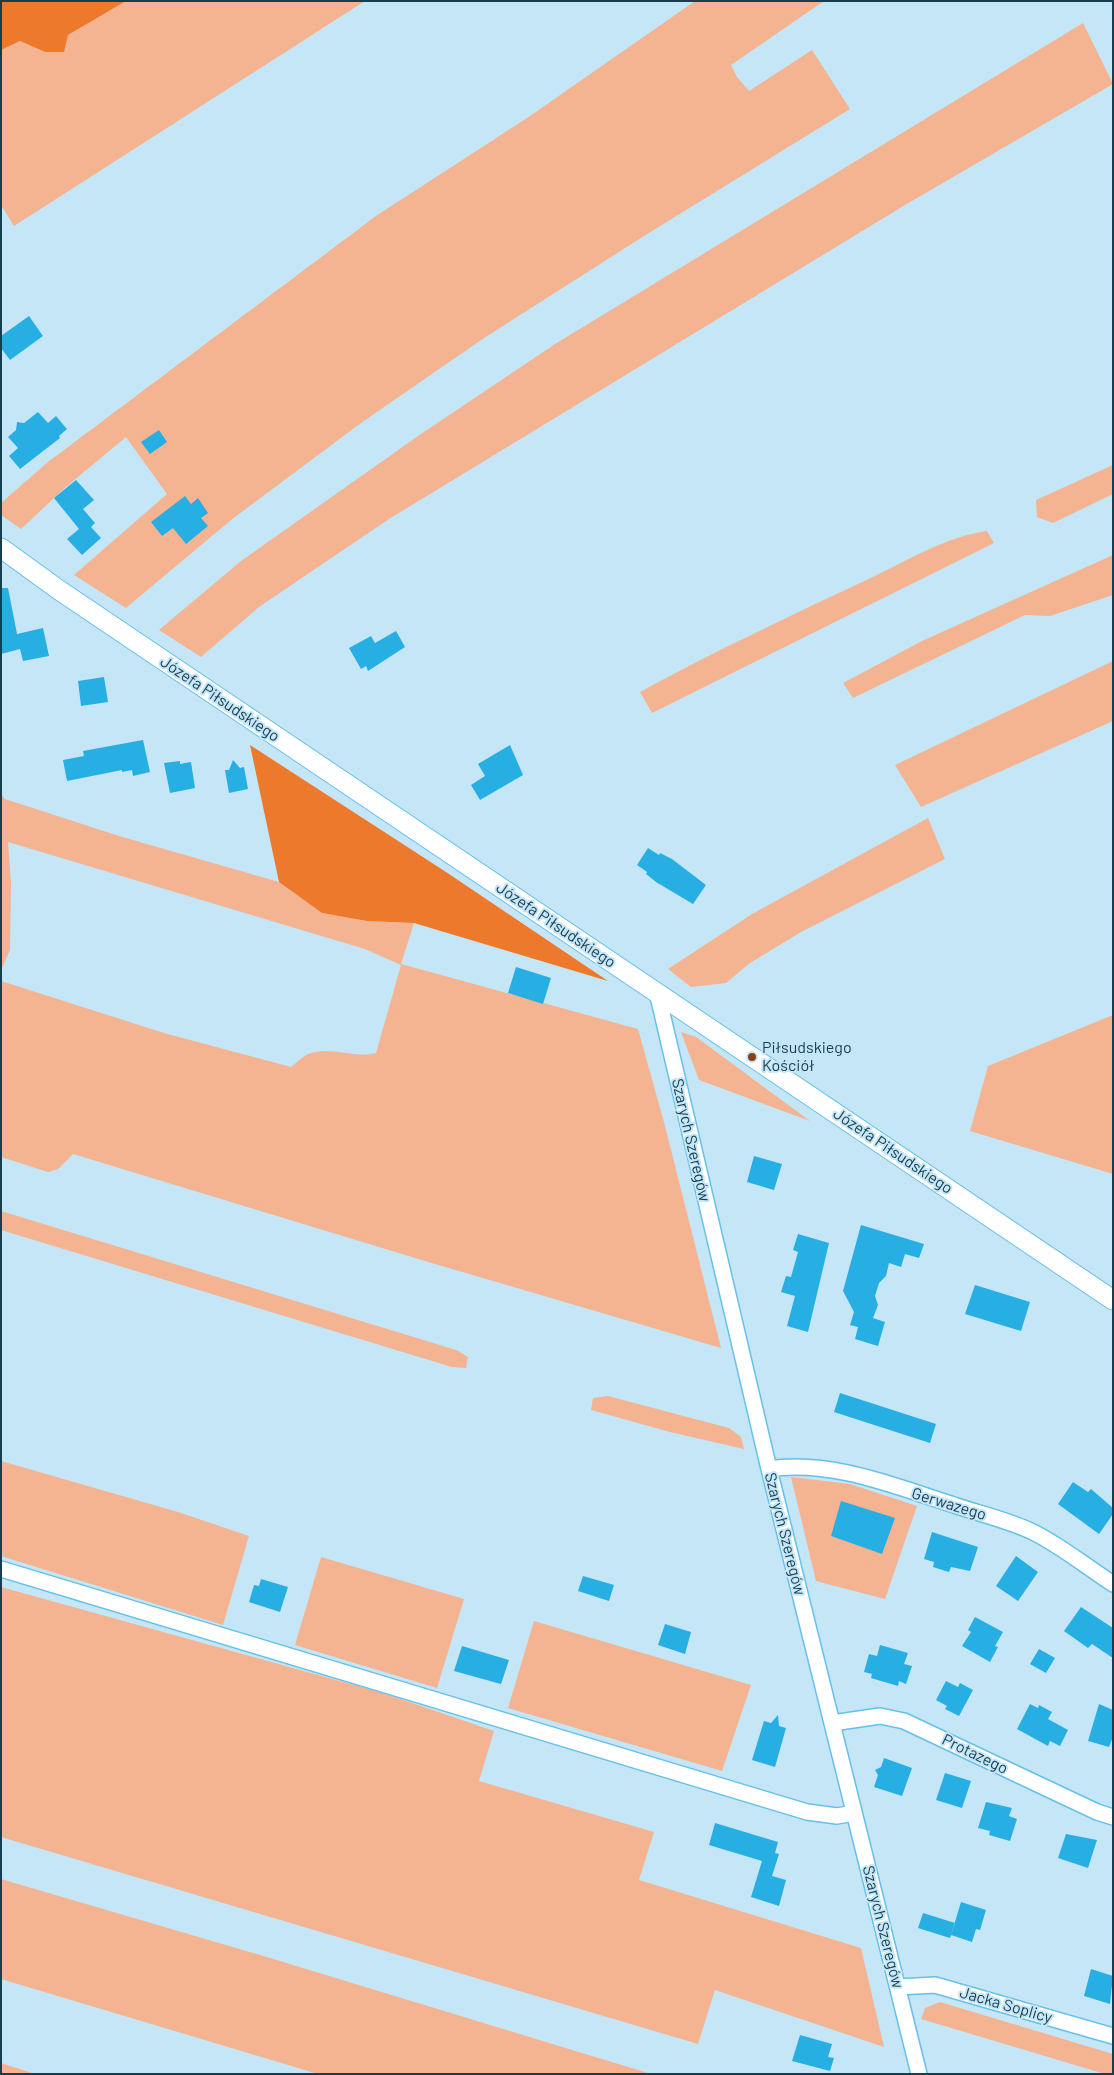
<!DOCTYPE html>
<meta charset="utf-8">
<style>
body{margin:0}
#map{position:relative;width:1114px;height:2075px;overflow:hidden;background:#c4e6f7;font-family:Barlow,sans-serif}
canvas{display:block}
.frame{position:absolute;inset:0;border:2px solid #173e4f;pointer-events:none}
</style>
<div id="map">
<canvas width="1114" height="2075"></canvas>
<div class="frame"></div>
</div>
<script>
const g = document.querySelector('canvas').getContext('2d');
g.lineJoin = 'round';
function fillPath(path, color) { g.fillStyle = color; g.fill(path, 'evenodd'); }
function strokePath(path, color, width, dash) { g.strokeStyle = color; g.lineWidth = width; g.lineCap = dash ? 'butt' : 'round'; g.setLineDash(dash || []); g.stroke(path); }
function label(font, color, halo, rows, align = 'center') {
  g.font = font + ' Barlow,sans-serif'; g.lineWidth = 4; g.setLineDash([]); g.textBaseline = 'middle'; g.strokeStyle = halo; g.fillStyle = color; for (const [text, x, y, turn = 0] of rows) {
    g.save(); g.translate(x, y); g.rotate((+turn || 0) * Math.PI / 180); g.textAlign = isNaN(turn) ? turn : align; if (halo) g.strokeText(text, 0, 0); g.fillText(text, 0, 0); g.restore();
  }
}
const green = new Path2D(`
 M126,1H365L14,226L1,205V50L20,41L45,52L68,35Z
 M695,1H824L731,65L737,77L749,91L812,50L850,109L644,236L484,338L361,423L231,520L126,608L74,575L167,494L126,437L67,486L21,529L1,515V503L48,462L376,216L530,116Z
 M1083,23L1113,84L905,205L389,519L259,607L201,657L159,630L241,561L418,436L555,344Z
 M1113,465V494L1053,523L1037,517L1036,500Z
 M987,531L994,543L652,713L640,692C717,650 796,613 875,576C912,558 946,537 987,531Z
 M1113,555V595L1050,616L1025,615L853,698L843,683L922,641Z
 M1113,661V721L921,807L895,765Z
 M1,794L5,799L119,836L279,882L322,913L367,921L414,923L401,964L638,1029L665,1126L721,1348L425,1261L73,1154L58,1169L48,1172L1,1157V981L164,1033L291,1067C296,1063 302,1057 308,1054C330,1045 354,1059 376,1053L401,965L365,949L8,842L11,883L10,950L1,970Z
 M928,818L945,859L801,932L750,963L726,983L691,987L668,969L752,914Z
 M1113,1015V1174L970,1131L988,1066Z
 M681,1032L696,1037L810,1121L699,1080Z
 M1,1211L456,1350L468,1357L466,1368L452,1367L1,1230Z
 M608,1396L729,1428L741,1437L744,1449L670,1432L591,1410L593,1398Z
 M1,1461L178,1512L249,1536L223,1625L1,1556Z
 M791,1477L850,1484L917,1506L885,1599L816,1581Z
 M321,1557L464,1599L437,1688L295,1645Z
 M1,1587L383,1693L494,1731L479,1781L654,1832L639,1880L861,1948L884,2047L715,1990L698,2044L1,1837Z
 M534,1621L751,1685L722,1771L508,1708Z
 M1,1879L270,1958L651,2074H318L1,1979Z
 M940,2002L1113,2054V2074H1105L921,2019L925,2008Z
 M1,2063L35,2074H1Z`);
const forest = new Path2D(`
 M1,1H126L68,35L64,52H45L20,41L1,50Z
 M250,745L446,872L608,981L414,923L367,921L322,913L279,882Z`);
const building = new Path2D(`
 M29,316L43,336L10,360L1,348V336Z
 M38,412L48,423L56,416L67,429L59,436L60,438L20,469L9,456L18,448L8,437L16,430L17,422L24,423Z
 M159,430L167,442L150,454L141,442Z
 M76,480L94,500L83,509L95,523L91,527L101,538L82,555L67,539L79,529L54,498Z
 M185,496L191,504L198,498L208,513L201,518L208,526L186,544L173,528L162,536L151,522Z
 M1,588H8L17,634L43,628L49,656L23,661L20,649L1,654Z
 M396,631L405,647L368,671L366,666L361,669L349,648L371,636L375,643Z
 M104,677L108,702L81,706L78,681Z
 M143,740L150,772L133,776L132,770L122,772V770L67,781L63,760L84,756L83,751Z
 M510,745L523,775L480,800L471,785L485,776L478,764Z
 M233,760L240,768L244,767L248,789L229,793L225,770H229Z
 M180,761V764L191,762L195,788L170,793L164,763Z
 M648,848L659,855L660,853L672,859L706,885L693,904L656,882L646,874L647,872L637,865Z
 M516,967L551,978L543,1004L508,993Z
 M754,1156L782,1164L774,1190L747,1182Z
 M861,1225L924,1244L919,1258L905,1254L901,1267L889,1263L886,1276L879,1283L875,1296L878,1305L873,1318L885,1322L878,1346L855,1339L858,1327L850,1325L854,1312L843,1291Z
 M798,1234L829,1243L808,1332L787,1326L795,1296L781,1292L786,1276L791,1277L798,1252L793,1250Z
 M975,1285L1030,1302L1021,1331L965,1314Z
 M840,1393L936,1424L930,1443L834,1412Z
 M1073,1482L1088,1492L1091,1489L1113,1508V1514L1099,1534L1058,1504Z
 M841,1501L895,1518L882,1554L831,1536Z
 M932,1532L978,1547L970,1571L951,1567L949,1572L933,1567L934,1562L924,1559Z
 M1016,1556L1038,1572L1018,1601L996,1586Z
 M583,1576L614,1585L609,1601L578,1591Z
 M261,1579L288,1587L280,1612L249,1602L254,1585L259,1586Z
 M1081,1607L1113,1628V1658L1092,1644L1088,1648L1064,1631Z
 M975,1617L1003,1632L995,1646L998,1647L990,1662L962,1646L971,1632L968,1630Z
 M665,1624L691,1632L685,1654L658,1645Z
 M880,1645L908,1653L904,1664L912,1666L906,1684L899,1681L898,1686L871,1678L872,1674L864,1672L869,1654L877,1656Z
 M462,1646L509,1660L501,1684L454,1671Z
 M1039,1649L1055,1658L1046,1673L1030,1664Z
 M946,1681L958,1687L960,1683L973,1690L959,1716L945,1709L947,1706L936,1700Z
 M1030,1704L1038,1708L1039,1705L1052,1712L1048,1719L1068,1730L1060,1746L1050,1741L1048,1746L1017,1729Z
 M1099,1704L1113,1710V1737L1109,1747L1088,1741Z
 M778,1715L779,1726L786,1728L775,1767L752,1760L764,1721L771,1723Z
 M884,1758L912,1768L902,1796L874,1787L878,1775L875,1770L881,1767Z
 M945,1773L971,1781L962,1808L936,1800Z
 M986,1802L1012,1808L1009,1816L1017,1819L1010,1841L989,1835L990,1831L978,1828Z
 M715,1823L778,1842L775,1853L779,1854L772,1876L786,1880L779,1906L751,1897L762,1861L709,1845Z
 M1066,1834L1097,1840L1088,1868L1058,1858Z
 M961,1902L986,1910L980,1930L976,1929L972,1942L951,1935Z
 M923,1913L955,1923L950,1938L918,1928Z
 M1091,1969L1113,1976L1110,2004L1084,1996Z
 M800,2035L832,2044L828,2057L834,2058L830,2071L792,2061Z`);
const minor = new Path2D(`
 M657,992L769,1469L919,2074
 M769,1469C830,1459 897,1487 954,1505C980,1514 1008,1520 1033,1532C1061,1546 1087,1567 1113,1584
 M1,1569L807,1812L837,1816L854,1813
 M832,1723L880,1716L904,1721L1097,1812L1113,1817
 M898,1987L935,1985L1113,2036`);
const tertiary = new Path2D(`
 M1,548L59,590L1113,1300`);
const markers = [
 [752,1057,5,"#874316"]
];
const streetNames = [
 ["Józefa Piłsudskiego",220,699,34],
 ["Józefa Piłsudskiego",556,925,34],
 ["Szarych Szeregów",691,1140,77],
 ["Józefa Piłsudskiego",893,1151,34],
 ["Gerwazego",949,1504,17],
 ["Szarych Szeregów",785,1534,76],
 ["Protazego",975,1754,26],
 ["Szarych Szeregów",883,1927,76],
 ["Jacka Soplicy",1006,2005,16]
];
const poiNames = [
 ["Piłsudskiego",762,1048],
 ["Kościół",762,1066]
];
fillPath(green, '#f4b491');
fillPath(forest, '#ec792c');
fillPath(building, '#27afe3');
strokePath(minor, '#65c0ea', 18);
strokePath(tertiary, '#65c0ea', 21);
strokePath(minor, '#fff', 15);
strokePath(tertiary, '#fff', 19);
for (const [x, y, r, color] of markers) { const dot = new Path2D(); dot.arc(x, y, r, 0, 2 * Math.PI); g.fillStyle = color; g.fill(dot); strokePath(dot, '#c4e6f7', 2); }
label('16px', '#173e4f', '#c4e6f7', streetNames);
label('16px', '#173e4f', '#c4e6f7', poiNames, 'left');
</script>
